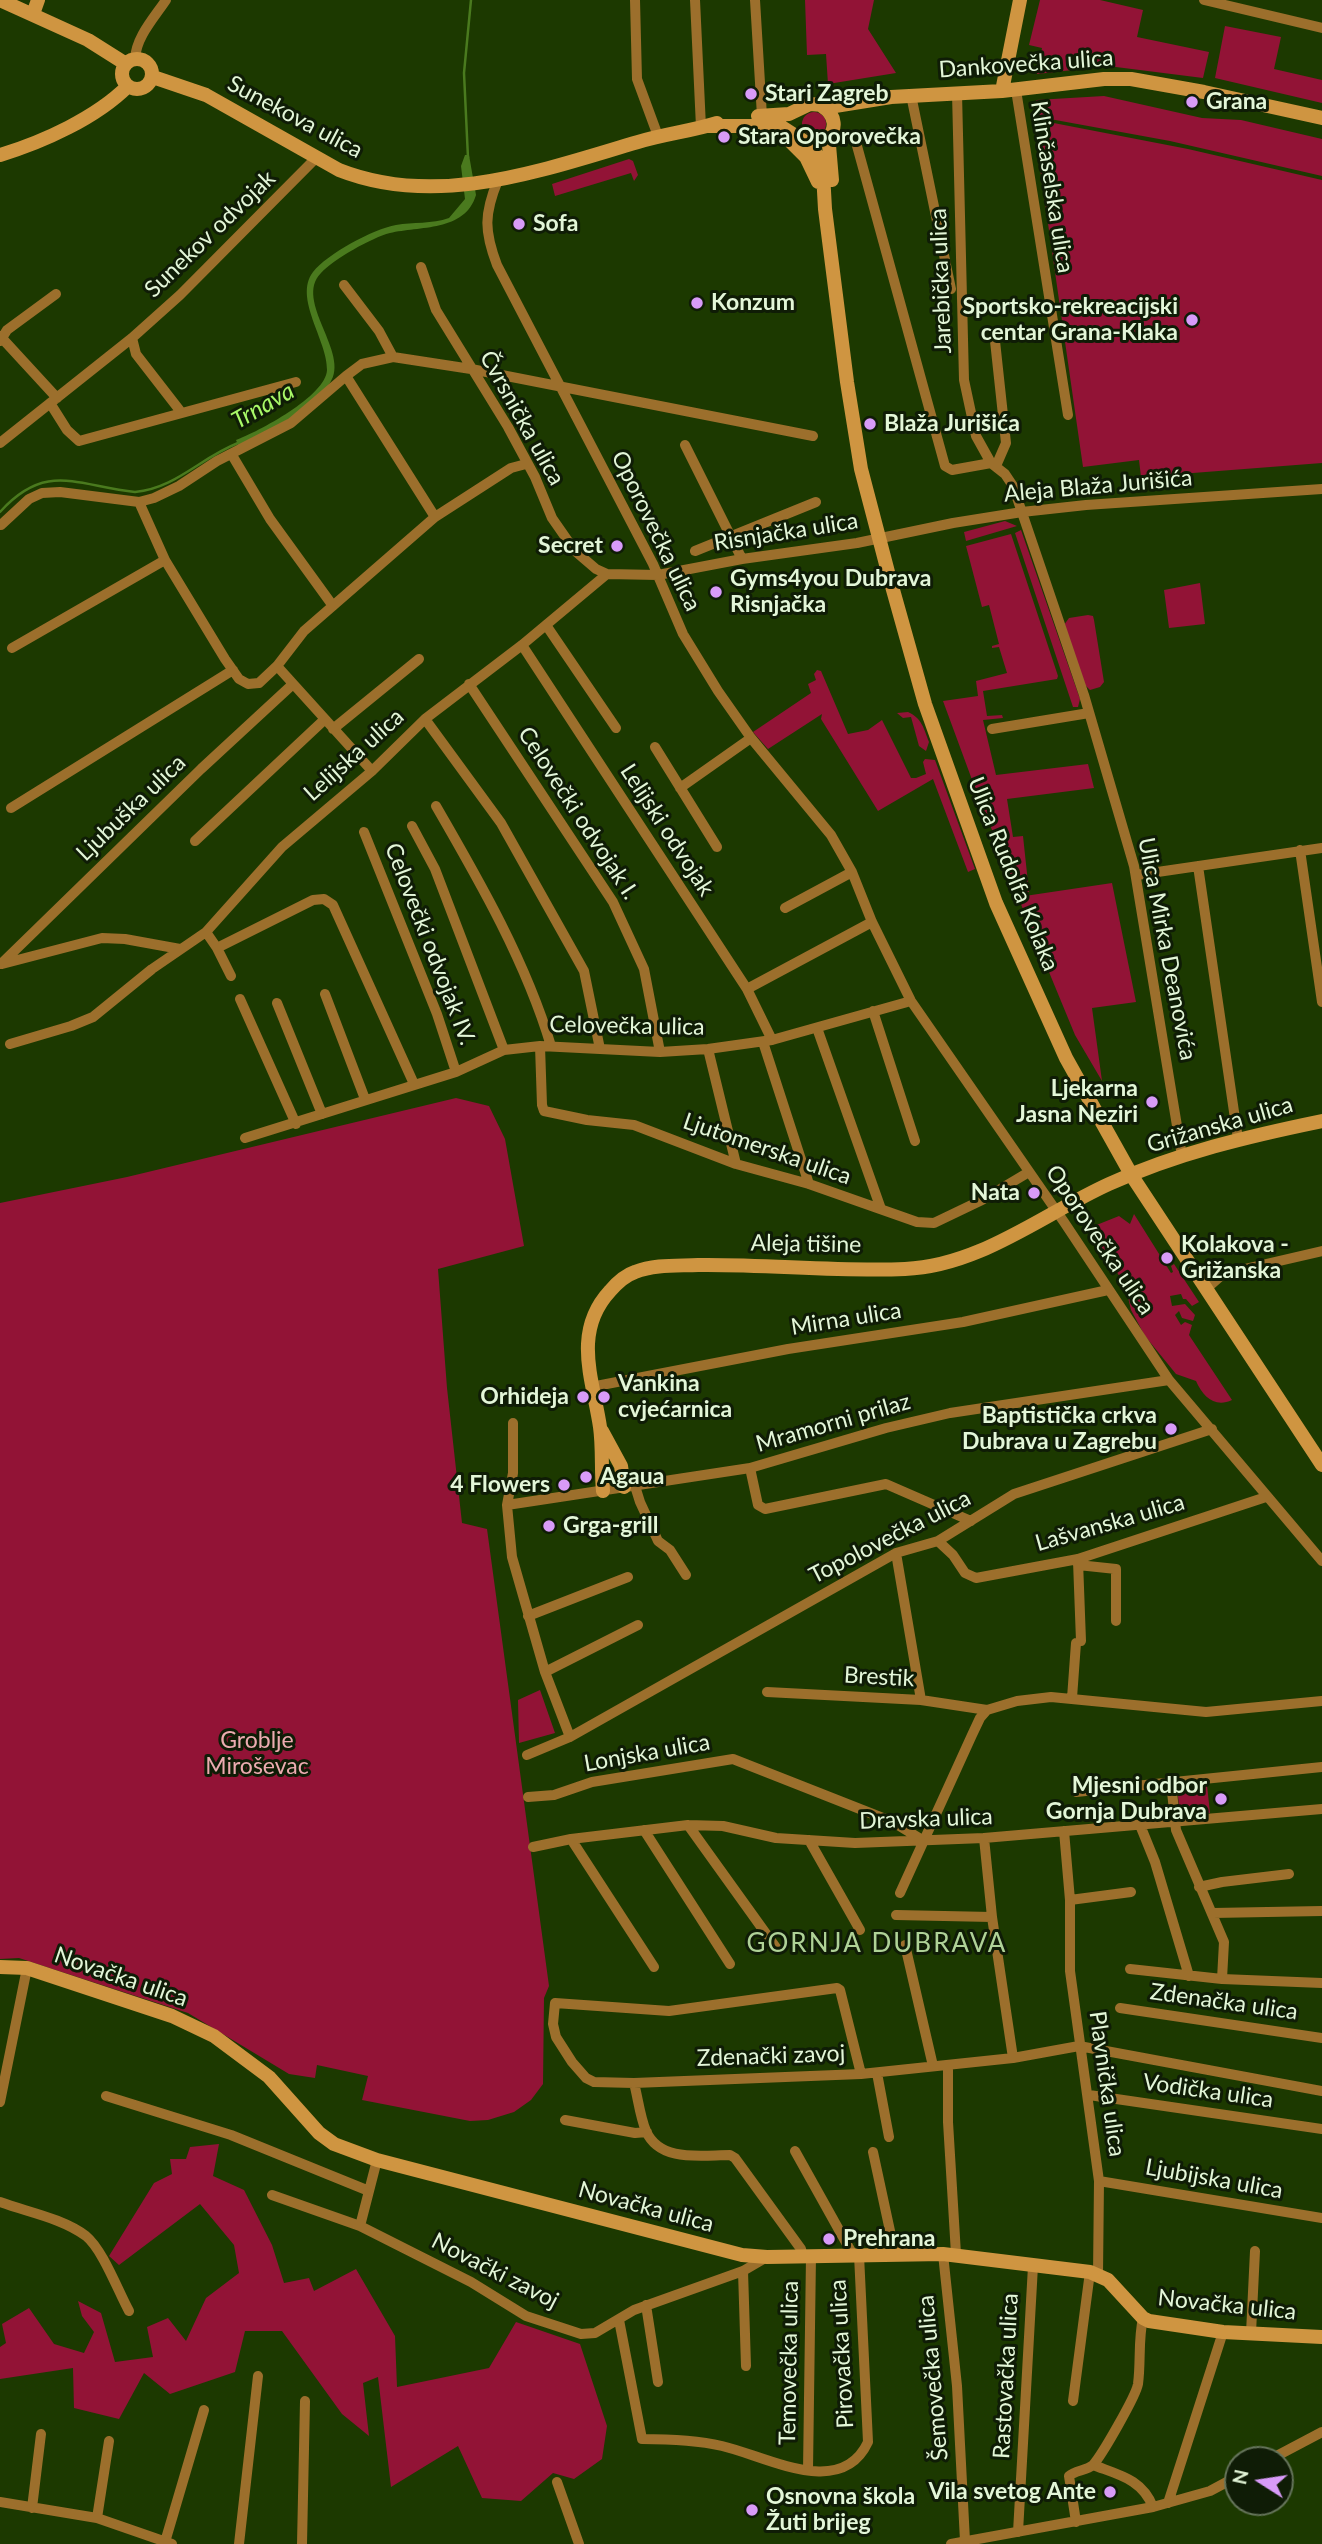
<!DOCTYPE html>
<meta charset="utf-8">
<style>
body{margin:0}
#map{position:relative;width:1322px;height:2544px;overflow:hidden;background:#1c3900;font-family:Lato,sans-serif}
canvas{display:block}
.north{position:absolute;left:1224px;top:2446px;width:70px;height:70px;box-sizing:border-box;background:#0f1c06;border:2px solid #64735a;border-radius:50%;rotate:282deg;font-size:19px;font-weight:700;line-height:28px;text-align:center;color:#e3f6d8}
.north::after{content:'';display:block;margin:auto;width:24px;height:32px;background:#d89bf8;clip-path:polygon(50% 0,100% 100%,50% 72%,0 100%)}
</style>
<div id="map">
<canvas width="1322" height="2544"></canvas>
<div class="north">N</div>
</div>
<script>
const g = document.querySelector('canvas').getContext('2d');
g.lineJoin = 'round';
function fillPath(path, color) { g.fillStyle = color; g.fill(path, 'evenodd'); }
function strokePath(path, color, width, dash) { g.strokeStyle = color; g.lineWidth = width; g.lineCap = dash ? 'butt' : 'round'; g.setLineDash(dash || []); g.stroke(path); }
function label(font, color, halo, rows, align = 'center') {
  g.font = font + ' Lato,sans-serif'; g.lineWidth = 6; g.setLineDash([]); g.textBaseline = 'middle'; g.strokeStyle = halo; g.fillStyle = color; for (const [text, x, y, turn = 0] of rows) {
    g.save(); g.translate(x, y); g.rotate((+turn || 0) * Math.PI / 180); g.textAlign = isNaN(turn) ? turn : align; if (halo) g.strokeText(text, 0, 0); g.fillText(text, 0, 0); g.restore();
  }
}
const green = new Path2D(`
 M805,0H874L868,29L896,73L828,84L826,54L807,55Z
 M1040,0H1100L1143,10L1137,37L1209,52L1203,78L1108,66L1037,74L1042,48L1029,45Z
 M1225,26L1281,37L1274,69L1322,80V103L1215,78Z
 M1104,96L1202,118L1241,120L1322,139V176L1170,141L1039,117L1036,100Z
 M802 124a12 12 0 1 1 24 0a12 12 0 1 1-24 0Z
 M1033,119L1188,149L1322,180V463L1141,477L1139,460L1083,467Z
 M629,159L633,161L638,175L634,181L631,173L555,196L552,184Z
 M1005,521L1017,526L966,541L964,532Z
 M1021,530L1080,699L1078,707H1073L1015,533Z
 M1011,534L1058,676L1057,679L983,691L987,716L1002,715L1003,718L983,720L996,775L1088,764L1094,788L1007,799L1013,837L1023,836L1029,892L1018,893L978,796L943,701L978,696L976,681L1007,673L999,647L992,648V646L999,644L989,605L982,607L966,546Z
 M1200,583L1205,624L1169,628L1164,590Z
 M1088,615L1093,616L1094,620L1104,682L1100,687L1090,690L1085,685L1064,625L1069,618Z
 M817,670L821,671L848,734L868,730L882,720L911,778H916L926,774L923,762L925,759L935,760L975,869L968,872L933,779L878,811L821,719L822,714L768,749L753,732L811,693L808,684L816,680L814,674Z
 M908,712C922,718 924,729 929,742L926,751L919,746L911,717L903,718L897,713Z
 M1112,883L1136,1002L1092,1008L1102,1081L1075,1035L1018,897Z
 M456,1098L489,1106L505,1139L524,1246L438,1269L447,1388L462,1523L487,1529L549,1986L544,1998L543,2084L531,2100L514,2112L488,2120L470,2121L362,2100L368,2076L317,2065L315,2078L289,2074L188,2013L19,1958L0,1959V1203L127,1177Z
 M1134,1214L1171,1273L1173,1272L1171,1266L1174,1264L1199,1302L1192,1306L1186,1299H1183L1181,1294L1170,1296L1172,1306L1185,1304L1195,1315L1193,1321L1182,1318L1179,1311L1175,1315L1181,1325L1185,1322L1192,1325L1189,1335L1232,1400C1215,1408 1203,1397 1196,1381L1176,1374L1145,1336L1131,1310L1125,1285L1089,1228L1119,1216L1130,1224Z
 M540,1690L555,1733L519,1743L518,1700Z
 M1207,1785L1210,1813L1180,1816L1177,1787Z
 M219,2144L213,2176L244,2190L272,2245L284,2283L309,2278L314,2291L356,2269L395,2336L397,2387L489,2368L516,2322L580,2344L607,2426L602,2459L574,2479L553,2473L521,2501L482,2498L458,2446L391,2487L378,2377L363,2383L369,2436L342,2414L282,2331H245L235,2372L170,2394L144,2373L119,2419L74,2408L73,2368L0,2379V2347L6,2343L2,2324L29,2308L54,2344L84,2353L94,2332L82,2316L78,2301L101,2313L115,2362L153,2357L147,2327L168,2318L186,2341L206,2298L239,2273L234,2245L200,2204L119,2265L109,2256L154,2183L172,2174L170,2159H186L190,2147Z`);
const water = new Path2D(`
 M465,155H469L476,195C465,232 419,226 390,233C371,238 334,259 321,273C293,301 351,353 330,383C311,411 268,431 239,447L236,440C258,432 326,396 327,370C328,341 293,298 313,272C327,254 373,229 396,225C413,222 432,224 449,218L465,199L461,166Z`);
const stream = new Path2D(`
 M468,158L464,73L471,0
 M0,512C46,461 77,486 135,492C176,488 200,458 238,443`);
const street = new Path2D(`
 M635,0L637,79L658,136
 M695,0L701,127
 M755,0L762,116
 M1204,0L1322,28
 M135,59C136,37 154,18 166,0
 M1016,90L1068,415
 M957,93L964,380L976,436L991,463
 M911,95L951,289
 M854,135L945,466L952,470L991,463L1005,474L1013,486L1084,695L1134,866L1182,1156
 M498,180C484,214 484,231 497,265L653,564L683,634L718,691L751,738L831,835L852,872L872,922L911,1001L1064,1222L1169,1380L1322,1561
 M421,267L436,310L508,427L535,477L552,518L575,551L596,569L607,574
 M344,285L379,331L393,357L362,364L346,376
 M0,336L57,398
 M132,338L136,354L181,412
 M0,341L7,330L56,294
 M995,341L1006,443L996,466
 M393,357L471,369L813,436
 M50,403L67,430L79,441L296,382
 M0,443L132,338L180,295L316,158
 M685,445L742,559
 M232,455L270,519L333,606
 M139,502L165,560L225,659L239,679L248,684L259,683L277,666L304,631L435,517L511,468L526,464
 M1,525L29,499L42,493L60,492L139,502L154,498L179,486L217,461L291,423L346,376L435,517
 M695,551L816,502
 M546,625L616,728
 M522,645L747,989L772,1040
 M12,648L165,560
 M277,666L372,771
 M469,684L613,902L644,969L660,1052
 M425,719L501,823L584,971L600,1049
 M333,729L419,659
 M992,729L1089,713
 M655,747L717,847
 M680,788L751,738
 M436,806C480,882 526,962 551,1046
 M11,808L233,670
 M412,826L435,869L504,1050
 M364,832L437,1014L456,1072
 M195,841L324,720
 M1300,850L1322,1002
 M1198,866L1238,1139
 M1137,875L1322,848
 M785,908L852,872
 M206,932L217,948L231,976
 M217,948L313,900L324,899L333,905L414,1084
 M1,964L201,769L293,684
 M2,964L102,938L125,939L180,949
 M747,989L872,922
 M325,994L365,1099
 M240,999L296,1124
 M277,1003L322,1114
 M873,1011L915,1141
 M817,1028L881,1209
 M763,1042L809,1184
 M10,1044L71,1026L93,1017L152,969L206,932L282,847L372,771L425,719L522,645L607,574L658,575L742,559L857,543L953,523L1022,512L1086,505L1322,489
 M540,1046L542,1105L544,1111L587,1120L634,1125L736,1164L809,1184L917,1222L934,1223L982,1200L1029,1172
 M708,1049L736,1164
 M245,1138L456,1072L504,1050L540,1046L660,1052L708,1049L772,1040L911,1001
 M1206,1289L1223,1274L1322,1251
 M591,1387L788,1349L963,1322L1108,1290
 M513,1423V1473L507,1505L512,1557L545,1672L570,1737
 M750,1468L758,1505L765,1509L886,1484L971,1521
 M635,1486L640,1502L658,1541L670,1550L686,1575
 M507,1505L750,1468L886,1428L950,1413L1169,1380
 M938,1541L953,1555L965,1573L976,1578L1078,1559L1266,1497
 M896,1553L921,1700
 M1078,1561L1081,1641
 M1078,1565L1116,1569V1621
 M528,1616L628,1577
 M545,1672L638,1625
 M767,1692L921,1700L987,1710L1017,1701L1051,1697L1206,1712L1322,1701
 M1072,1698L1076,1643
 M527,1755L570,1737L896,1553L938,1541L1014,1494L1212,1429
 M1171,1782L1176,1830L1224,1942L1222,1979
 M1076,1792L1322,1767
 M528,1797L554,1795L592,1782L733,1759L893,1822L924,1841
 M688,1825L777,1949
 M1140,1825L1155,1862L1189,1976
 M644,1830L730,1964
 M1064,1831L1070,1900V1971L1099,2181L1098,2274
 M984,1838L992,1917L1013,2058
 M571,1839L654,1967
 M809,1840L860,1930
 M533,1847L571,1839L688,1825L723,1826L776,1838L855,1843L984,1838L1322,1809
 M1199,1887L1222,1882L1289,1874
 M900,1893L972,1735L980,1718L987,1710
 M1070,1900L1131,1892
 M1213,1913L1322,1911
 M896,1915L992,1917
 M905,1945L933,2066
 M1130,1969L1222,1979L1322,1983
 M1120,2008L1322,2038
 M948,2065V2122L956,2254
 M877,2073L889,2137
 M861,2074L840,1990L837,1988L669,2011L555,2003L553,2024L556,2037L572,2062L586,2078L594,2082L634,2083L861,2074L1013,2058L1079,2046L1322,2091
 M634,2083C638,2098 640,2117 646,2131C660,2163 702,2155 730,2155L735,2158L801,2249L803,2256
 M1089,2095L1322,2129
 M106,2096L231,2135L369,2191
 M0,2102L27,1968
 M565,2120L635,2133L647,2132
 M795,2151L853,2255
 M873,2152L895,2254
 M1099,2181L1322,2218
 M272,2195L360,2226L471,2282L526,2316L581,2334L595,2333L634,2310L743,2271L767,2257
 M0,2202C27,2212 62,2218 86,2236C103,2250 118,2291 129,2311
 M360,2226L377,2160
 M943,2254L957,2386L965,2541
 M743,2271L746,2366
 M646,2305L658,2382
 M619,2320L642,2439C670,2439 696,2440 722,2446C766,2456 841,2500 868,2442L859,2255
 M1251,2333L1255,2251
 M1073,2401L1090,2272
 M1269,2460L1322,2432
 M1093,2465C1119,2475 1142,2479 1153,2507
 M808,2470L811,2256
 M557,2482L579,2544
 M0,2502L97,2518L172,2544
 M1168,2503L1223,2332
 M32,2508L41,2434
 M97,2518L109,2441
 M1076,2522L1069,2476C1075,2470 1086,2471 1093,2465C1102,2455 1136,2396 1138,2384C1141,2362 1138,2340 1143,2318
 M1018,2532L1033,2266
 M165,2542L204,2410
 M239,2544L258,2376
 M302,2544L305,2401
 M951,2544L1153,2507L1210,2491L1238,2476`);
const secondary = new Path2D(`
 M0,0L88,40L126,64
 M33,14L38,0
 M122 74a15 15 0 1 1 30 0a15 15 0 1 1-30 0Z
 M153,77L206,95L339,170C438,209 542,170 638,142C664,134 692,131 717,123
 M1002,91L1020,0
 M822,106C836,115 838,130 825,141
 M758,116L789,114L810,104L835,106L891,97L1002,91L1104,79H1131L1204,92L1322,118
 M708,126H780L808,144L820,159L823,173L825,209L847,382L861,469L888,572L925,704L996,903L1066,1058L1132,1176L1322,1465
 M830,136L829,145L832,180
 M791,142L806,157L818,182
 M0,155C43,142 96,118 128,86
 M602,1431L621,1466L624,1487
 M603,1491C601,1470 603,1448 600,1427C593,1380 572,1332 610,1291C616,1284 626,1275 635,1272C655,1264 678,1266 698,1265C767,1264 836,1272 905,1269C980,1266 1043,1214 1109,1184C1177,1153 1249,1136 1322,1121
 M0,1967L27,1968L172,2016L214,2036L269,2077L319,2133L334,2144L377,2160L742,2255L767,2257L943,2254L1090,2272L1108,2280L1143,2318L1149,2321L1223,2332L1322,2337`);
const markers = [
 [751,94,7,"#d89bf8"],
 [1192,102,7,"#d89bf8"],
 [724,137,7,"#d89bf8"],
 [519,224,7,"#d89bf8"],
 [697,303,7,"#d89bf8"],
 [1192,320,7,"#d89bf8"],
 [870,424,7,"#d89bf8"],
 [617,546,7,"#d89bf8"],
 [716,592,7,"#d89bf8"],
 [1152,1102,7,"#d89bf8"],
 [1034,1193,7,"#d89bf8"],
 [1167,1258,7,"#d89bf8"],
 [583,1397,7,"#d89bf8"],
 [604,1397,7,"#d89bf8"],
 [1171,1429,7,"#d89bf8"],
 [586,1477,7,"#d89bf8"],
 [564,1485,7,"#d89bf8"],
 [549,1526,7,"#d89bf8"],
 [1221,1799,7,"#d89bf8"],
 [829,2239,7,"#d89bf8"],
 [1110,2492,7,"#d89bf8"],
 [752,2510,7,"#d89bf8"]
];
const streetNames = [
 ["Dankovečka ulica",1026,64,-4],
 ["Sunekova ulica",295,117,28],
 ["Klinčaselska ulica",1052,187,81],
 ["Sunekov odvojak",210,234,-44],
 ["Jarebička ulica",941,281,-92],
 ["Čvrsnička ulica",522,418,61],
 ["Aleja Blaža Jurišića",1098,486,-5],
 ["Oporovečka ulica",656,531,64],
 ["Risnjačka ulica",786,532,-9],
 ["Lelijska ulica",354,755,-42],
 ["Ljubuška ulica",131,808,-44],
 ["Celovečki odvojak I.",578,813,57],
 ["Lelijski odvojak",667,830,57],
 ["Ulica Rudolfa Kolaka",1013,874,68],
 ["Celovečki odvojak IV.",430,944,69],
 ["Ulica Mirka Deanovića",1167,949,79],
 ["Celovečka ulica",627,1026,1],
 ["Grižanska ulica",1220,1125,-16],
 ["Ljutomerska ulica",767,1149,19],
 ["Oporovečka ulica",1100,1240,56],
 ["Aleja tišine",806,1244,1],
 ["Mirna ulica",846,1319,-9],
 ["Mramorni prilaz",833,1423,-16],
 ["Lašvanska ulica",1110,1523,-16],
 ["Topolovečka ulica",890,1537,-27],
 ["Brestik",879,1677,3],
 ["Lonjska ulica",647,1753,-10],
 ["Dravska ulica",926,1819,-2],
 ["Novačka ulica",121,1977,19],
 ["Zdenačka ulica",1224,2002,8],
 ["Zdenački zavoj",771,2056,-2],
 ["Plavnička ulica",1107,2084,82],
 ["Vodička ulica",1208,2091,8],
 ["Ljubijska ulica",1214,2179,10],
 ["Novačka ulica",646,2207,15],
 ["Novački zavoj",495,2271,27],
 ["Novačka ulica",1227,2305,6],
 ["Pirovačka ulica",842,2354,-93],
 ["Temovečka ulica",789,2363,-89],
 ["Rastovačka ulica",1006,2376,-87],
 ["Šemovečka ulica",933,2378,-95]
];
const poiNames = [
 ["Stari Zagreb",765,94],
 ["Grana",1206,102],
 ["Stara Oporovečka",738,137],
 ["Sofa",533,224],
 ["Konzum",711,303],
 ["Sportsko-rekreacijski",1178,307,"right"],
 ["centar Grana-Klaka",1178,333,"right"],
 ["Blaža Jurišića",884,424],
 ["Secret",603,546,"right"],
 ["Gyms4you Dubrava",730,579],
 ["Risnjačka",730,605],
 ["Ljekarna",1138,1089,"right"],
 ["Jasna Neziri",1138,1115,"right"],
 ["Nata",1020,1193,"right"],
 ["Kolakova -",1181,1245],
 ["Grižanska",1181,1271],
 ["Vankina",618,1384],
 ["cvjećarnica",618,1410],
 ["Orhideja",569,1397,"right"],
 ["Baptistička crkva",1157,1416,"right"],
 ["Dubrava u Zagrebu",1157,1442,"right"],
 ["Agaua",600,1477],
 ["4 Flowers",550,1485,"right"],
 ["Grga-grill",563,1526],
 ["Mjesni odbor",1207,1786,"right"],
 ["Gornja Dubrava",1207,1812,"right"],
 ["Prehrana",843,2239],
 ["Vila svetog Ante",1096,2492,"right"],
 ["Osnovna škola",766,2497],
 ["Žuti brijeg",766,2523]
];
const parkNames = [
 ["Groblje",257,1741],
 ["Miroševac",257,1767]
];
const waterNames = [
 ["Trnava",263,406,-30]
];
const quarterNames = [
 ["GORNJA DUBRAVA",877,1944]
];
fillPath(green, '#921336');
fillPath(water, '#4a7a1e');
strokePath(stream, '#4a7a1e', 2.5);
strokePath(street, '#9c6f2c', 10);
strokePath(secondary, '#cf9541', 14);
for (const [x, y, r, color] of markers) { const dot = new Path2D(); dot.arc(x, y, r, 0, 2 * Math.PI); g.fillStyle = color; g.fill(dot); strokePath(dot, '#0f1c06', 2.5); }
label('23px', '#e3f6d8', '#0f1c06', streetNames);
label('bold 23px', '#e3f6d8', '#0f1c06', poiNames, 'left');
label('23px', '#ecabb0', '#0f1c06', parkNames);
label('italic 24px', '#a9f968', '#0f1c06', waterNames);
g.letterSpacing = '2px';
label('26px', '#afd297', '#0f1c06', quarterNames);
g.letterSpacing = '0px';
</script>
